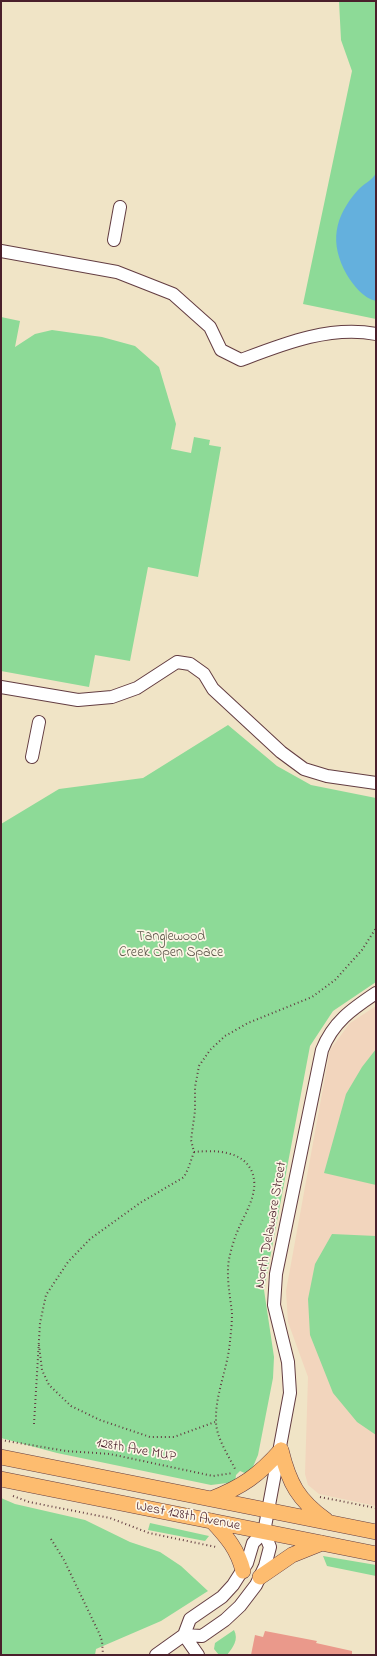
<!DOCTYPE html>
<style>
body{margin:0}
#map{position:relative;width:377px;height:1656px;overflow:hidden;background:#f0e4c6;font-family:"Indie Flower",sans-serif}
canvas{display:block}
.frame{position:absolute;inset:0;border:2px solid #4a1f2b;pointer-events:none}
</style>
<div id="map">
<canvas width="377" height="1656"></canvas>
<div class="frame"></div>
</div>
<script>
const g = document.querySelector('canvas').getContext('2d');
g.lineJoin = 'round';
function fillPath(path, color) { g.fillStyle = color; g.fill(path, 'evenodd'); }
function strokePath(path, color, width, dash) { g.strokeStyle = color; g.lineWidth = width; g.lineCap = dash ? 'butt' : 'round'; g.setLineDash(dash || []); g.stroke(path); }
function label(font, color, halo, rows, align = 'center') {
  g.font = font + ' "Indie Flower",sans-serif'; g.lineWidth = 3.5; g.setLineDash([]); g.textBaseline = 'middle'; g.strokeStyle = halo; g.fillStyle = color; for (const [text, x, y, turn = 0] of rows) {
    g.save(); g.translate(x, y); g.rotate((+turn || 0) * Math.PI / 180); g.textAlign = isNaN(turn) ? turn : align; if (halo) g.strokeText(text, 0, 0); g.fillText(text, 0, 0); g.restore();
  }
}
const built = new Path2D(`
 M376,1006V1506L319,1494L308,1485L305,1474L308,1377L288,1322L286,1291L330,1050L350,1023Z`);
const green = new Path2D(`
 M339,1H376V319L303,304L352,71L341,40Z
 M1,317L20,321L15,347L35,334L52,330L102,337L135,346L159,367L176,424L171,449L191,453L194,437L210,440L209,445L221,447L198,577L148,567L130,661L95,655L89,687L1,671Z
 M228,725L277,766L311,785L376,798V982L333,1011L310,1046L264,1290L274,1357L273,1378L258,1455L252,1469L247,1474L240,1471L236,1475L235,1482L211,1485L57,1453L1,1438V824L59,789L143,778Z
 M376,1049V1185L324,1173L346,1094L362,1067Z
 M332,1234L376,1236V1435L357,1422L333,1393L310,1335L308,1299L315,1264Z
 M1,1498L15,1504L85,1520L130,1542L160,1552L181,1566L208,1591L161,1621L96,1649L95,1655H1Z
 M150,1523L209,1536L205,1541L148,1530Z
 M323,1556L376,1565V1576L327,1566Z
 M234,1630C239,1640 233,1647 227,1655H219L214,1649L215,1643Z`);
const water = new Path2D(`
 M376,173V301C363,298 354,286 347,275C329,243 334,217 358,190C363,184 372,181 376,173Z`);
const building = new Path2D(`
 M265,1631L317,1641L316,1643L352,1651V1655H251L255,1635L263,1637Z`);
const path = new Path2D(`
 M194,1152C214,1150 243,1150 252,1172C260,1192 245,1213 238,1230C234,1239 231,1250 229,1259C226,1277 230,1295 232,1313C232,1322 231,1332 230,1341C228,1368 215,1394 216,1421C216,1438 229,1456 236,1471
 M39,1345L42,1370L49,1385L71,1406L100,1420L150,1437H174L215,1422
 M34,1424L40,1323L46,1295L68,1262L90,1239L140,1203L184,1177L188,1169L194,1152L191,1140L195,1111V1087L199,1066L210,1050L225,1036L248,1023L312,997L335,980L362,950L376,928
 M1,1440L66,1451L110,1454L213,1476L233,1473
 M13,1496L29,1502L110,1518L149,1533L216,1547
 M320,1497L376,1508
 M51,1539L64,1560L99,1633L102,1641L103,1655`);
const minor = new Path2D(`
 M114,240L120,207
 M1,251L117,272L173,294L210,327L221,350L241,360C283,344 330,325 376,334
 M1,687L78,700L112,697L137,688L177,662L190,664L204,674L213,689L281,752L304,769L327,776L376,783
 M32,757L39,722
 M184,1635L190,1619L222,1597L233,1585L247,1563L253,1543L264,1532
 M184,1635L198,1655
 M156,1655L184,1635L202,1636L225,1620L240,1606L256,1585L265,1566L270,1547L264,1532L290,1393L288,1362L274,1305L276,1274L322,1050C333,1022 352,1009 376,993`);
const major = new Path2D(`
 M281,1450C289,1483 298,1500 326,1520
 M1,1457L376,1532
 M1,1479L376,1554
 M211,1499C242,1487 259,1475 281,1450
 M212,1521C227,1537 238,1550 243,1571
 M260,1577L292,1555L322,1543`);
const parkNames = [
 ["Tanglewood",171,938],
 ["Creek Open Space",171,954]
];
const streetNames = [
 ["North Delaware Street",272,1225,-80],
 ["128th Ave MUP",136,1451,10],
 ["West 128th Avenue",188,1517,11]
];
fillPath(built, '#f2d5bd');
fillPath(green, '#8dda97');
fillPath(water, '#64b0dd');
fillPath(building, '#ea998b');
strokePath(minor, '#633d42', 14);
strokePath(major, '#633d42', 16);
strokePath(path, '#633d42', 2, [1, 3]);
strokePath(minor, '#fff', 12);
strokePath(major, '#fdbc6f', 15);
label('14px', '#5e574b', '#fcf5e5', parkNames);
label('14px', '#4a1f2b', '#fcf5e5', streetNames);
</script>
